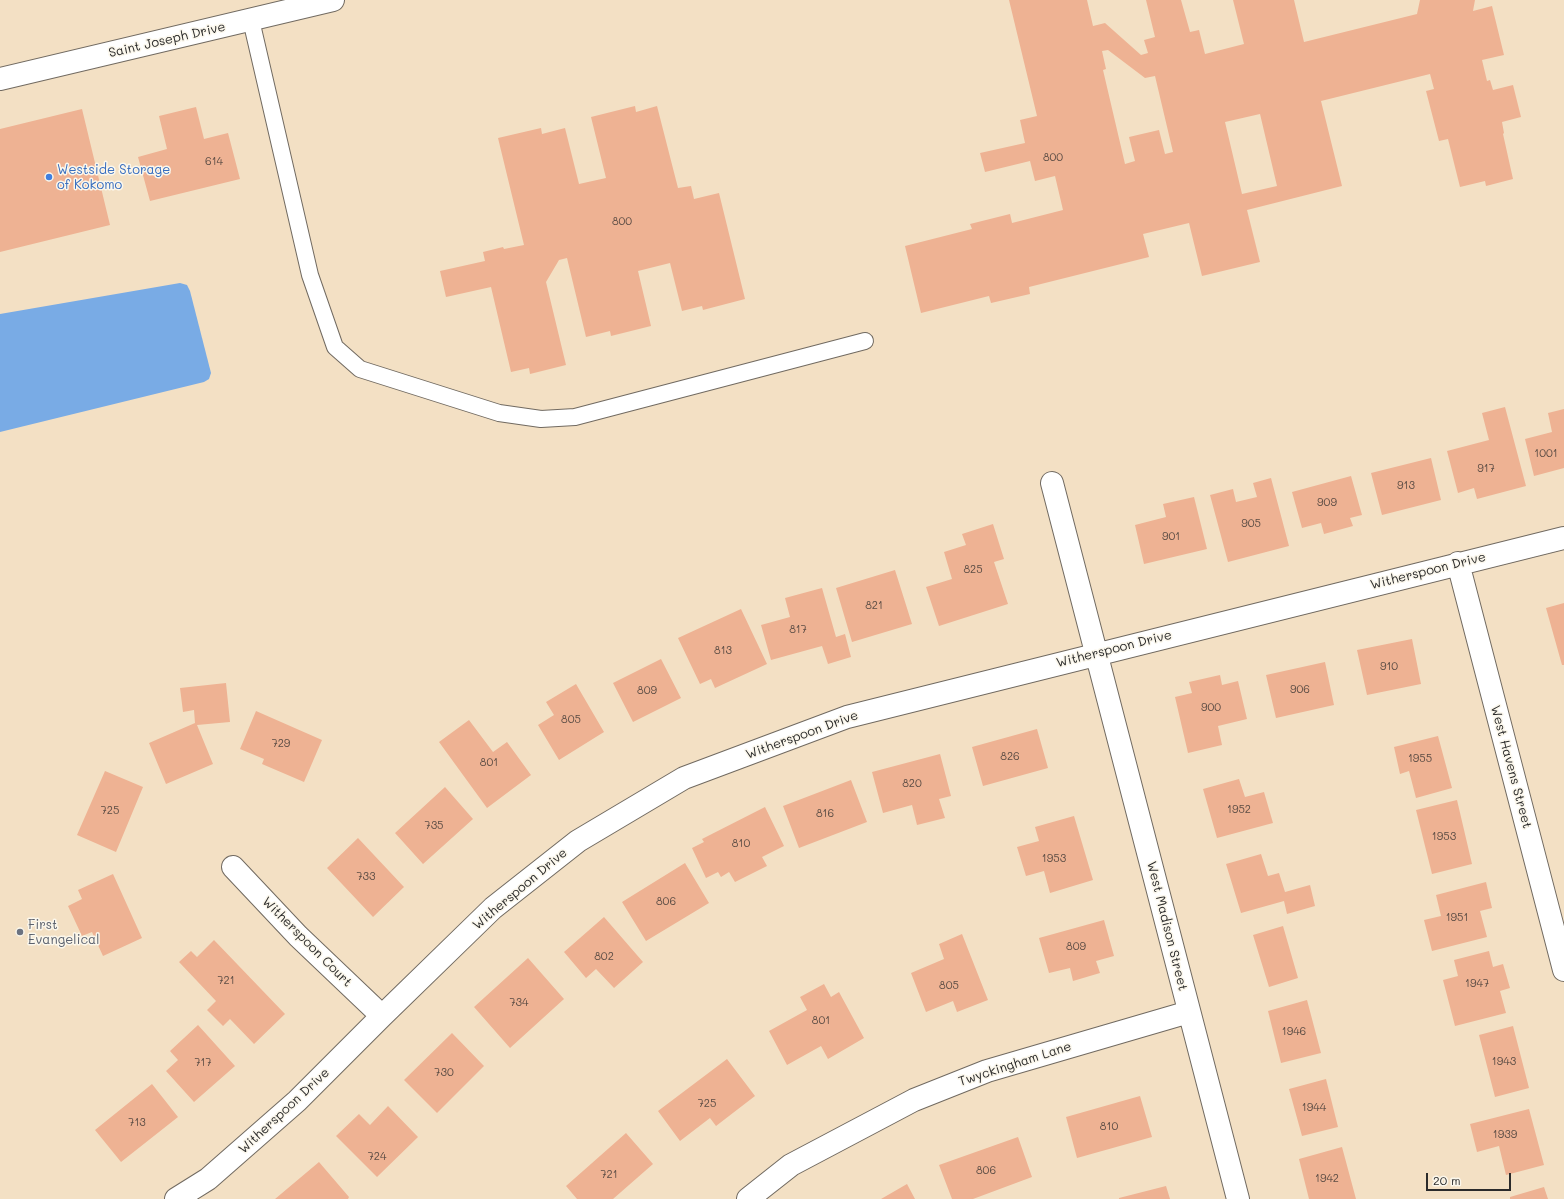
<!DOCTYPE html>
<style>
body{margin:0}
#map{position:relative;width:1564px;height:1199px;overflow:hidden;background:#f3e0c4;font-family:Mali,sans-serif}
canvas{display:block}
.scale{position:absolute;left:1426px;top:1173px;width:85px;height:18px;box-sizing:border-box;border:2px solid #2b2b2b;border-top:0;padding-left:5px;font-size:12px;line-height:14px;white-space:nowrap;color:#2b2b2b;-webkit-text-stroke:3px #fbf7ec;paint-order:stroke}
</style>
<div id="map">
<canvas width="1564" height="1199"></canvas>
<div class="scale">20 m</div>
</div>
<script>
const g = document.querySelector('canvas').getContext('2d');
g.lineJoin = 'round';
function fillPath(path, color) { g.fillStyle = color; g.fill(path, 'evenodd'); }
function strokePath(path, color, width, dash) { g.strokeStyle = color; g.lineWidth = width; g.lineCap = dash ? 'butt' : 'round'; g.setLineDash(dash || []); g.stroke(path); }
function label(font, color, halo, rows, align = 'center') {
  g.font = font + ' Mali,sans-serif'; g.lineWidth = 3; g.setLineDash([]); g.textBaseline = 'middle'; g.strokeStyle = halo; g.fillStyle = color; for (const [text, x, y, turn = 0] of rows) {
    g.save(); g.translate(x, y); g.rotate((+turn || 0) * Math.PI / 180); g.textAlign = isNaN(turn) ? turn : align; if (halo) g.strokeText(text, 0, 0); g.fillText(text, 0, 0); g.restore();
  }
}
const water = new Path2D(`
 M180,283L187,285L190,291L211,373L209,379L204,382L0,432V314Z`);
const building = new Path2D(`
 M1009,0H1087L1093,26L1105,23L1141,55L1148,53L1144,40L1155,37L1146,0H1181L1190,32L1199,30L1205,54L1244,44L1233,0H1294L1304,42L1417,14L1420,0H1475L1473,11L1492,6L1504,55L1482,60L1487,81L1490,80L1493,90L1513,85L1521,117L1502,122L1504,133L1503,134L1513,179L1486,186L1485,181L1460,187L1448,139L1439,141L1426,91L1434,89L1430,74L1321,101L1342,186L1247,210L1260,262L1202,276L1189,223L1143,234L1149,257L1029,287L1030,294L991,303L989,296L921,313L905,246L972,229L970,224L1010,214L1012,223L1063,210L1055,176L1035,181L1030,161L985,172L980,153L1025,143L1020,120L1037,116ZM1108,50L1145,78L1155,76L1173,152L1165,154L1159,130L1129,137L1135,161L1125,164L1103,70L1106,69L1102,51ZM1260,114L1277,186L1242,194L1225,122Z
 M635,106L636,112L657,106L678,188L691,186L694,199L719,193L745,299L703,310L702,306L682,311L670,263L638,271L651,326L611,336L610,331L586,337L567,258L559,260L546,282L566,365L530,374L529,368L511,372L491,287L446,297L440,271L485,261L483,252L503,247L504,249L524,245L498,138L541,128L542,134L565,128L579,184L606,178L591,117Z
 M196,107L204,139L228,133L240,179L150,201L138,157L167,149L159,116Z
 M82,109L110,225L0,252V129Z
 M1505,407L1526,486L1477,499L1474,488L1458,493L1447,451L1489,440L1482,413Z
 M1564,409V468L1534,476L1525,439L1552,432L1548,413Z
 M1431,458L1441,500L1382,515L1371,473Z
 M1351,476L1362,515L1350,518L1353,526L1324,534L1321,523L1302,528L1292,492Z
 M1271,478L1289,546L1228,562L1210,495L1233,489L1236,502L1257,497L1253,483Z
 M1194,497L1207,549L1144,564L1135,525L1166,517L1163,504Z
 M993,524L1004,559L994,562L1008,604L939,626L926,587L952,579L944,552L966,545L962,534Z
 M895,570L912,624L852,642L836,588Z
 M822,588L836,637L845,634L851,657L828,664L822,646L771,660L761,625L790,617L785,598Z
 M1564,603V665H1562L1546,608Z
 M741,609L767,664L715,688L711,679L700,684L678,638Z
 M1412,639L1421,684L1367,695L1357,650Z
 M661,659L681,698L633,722L613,683Z
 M1325,662L1334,705L1276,718L1266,675Z
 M1220,675L1222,685L1238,681L1247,719L1218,726L1222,745L1188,753L1175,697L1192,693L1189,682Z
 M226,683L230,722L197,725L213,764L166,784L149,743L195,723L194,710L183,712L180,688Z
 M576,684L604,732L559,760L538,725L554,715L546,702Z
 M256,711L322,740L304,782L262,764L264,759L240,749Z
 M469,720L493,752L507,742L531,775L487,808L439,742Z
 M1037,729L1048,768L983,786L972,747Z
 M1438,736L1452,788L1416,798L1409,771L1400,774L1394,747Z
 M940,754L951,796L939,799L945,818L917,825L912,805L883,813L872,772Z
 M105,771L143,787L116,852L77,835Z
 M1239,779L1245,797L1264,792L1273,823L1217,838L1203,789Z
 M851,780L867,822L799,848L783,806Z
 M445,787L473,819L423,864L395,833Z
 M1457,800L1472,864L1432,874L1416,810Z
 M765,807L784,846L762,857L767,866L735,882L729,872L721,877L718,872L706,878L692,848L704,842L702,839Z
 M1074,816L1093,880L1050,893L1044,871L1026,876L1017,847L1039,841L1035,827Z
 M358,838L404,887L373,917L327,868Z
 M1261,854L1268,876L1279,873L1285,892L1310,885L1315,906L1287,914L1284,901L1241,913L1226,864Z
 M685,863L709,903L646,941L622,902Z
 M113,874L142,938L103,956L92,932L82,936L68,906L82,899L78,890Z
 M1486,882L1492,908L1480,911L1487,937L1432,951L1424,920L1441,916L1436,895Z
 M604,917L643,962L614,988L596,969L586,978L564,952Z
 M1104,920L1114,956L1096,961L1100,973L1073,981L1070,968L1049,973L1039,938Z
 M1283,926L1298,978L1269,987L1253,935Z
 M962,934L988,1000L957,1012L953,1001L926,1012L911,973L944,959L939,944Z
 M214,940L285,1014L254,1044L230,1019L223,1026L207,1010L216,1001L179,962L191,951L197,957Z
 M1489,951L1493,967L1503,964L1510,988L1500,991L1506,1013L1455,1026L1443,980L1458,976L1454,960Z
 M528,958L564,999L510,1048L474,1007Z
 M824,984L831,997L839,992L864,1038L828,1059L821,1046L787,1065L769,1031L807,1010L800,997Z
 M1307,1000L1321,1053L1281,1063L1268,1011Z
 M198,1025L235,1066L194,1102L166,1071L178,1060L170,1051Z
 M1513,1026L1529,1088L1495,1097L1479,1035Z
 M452,1033L484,1066L437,1113L404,1080Z
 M727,1059L755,1096L716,1126L710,1118L680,1141L658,1111Z
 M1326,1079L1338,1127L1302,1136L1289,1089Z
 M152,1084L178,1117L121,1162L95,1130Z
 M1140,1096L1152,1137L1077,1158L1066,1117Z
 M388,1106L418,1137L377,1177L336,1136L359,1114L370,1125Z
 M1529,1109L1544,1165L1506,1175L1499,1146L1477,1152L1470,1124Z
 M626,1133L653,1164L613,1199H577L566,1186Z
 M1018,1137L1032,1177L973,1199H952L939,1165Z
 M1342,1147L1356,1199H1309L1299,1159Z
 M319,1162L349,1197L348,1199H275Z
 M907,1184L915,1199H881Z
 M1166,1186L1170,1199H1119V1198Z
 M1544,1187L1548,1199H1510V1197Z`);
const service = new Path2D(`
 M251,20L310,275L335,347L360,369L499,413L541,419L575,417L865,341`);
const minor = new Path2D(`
 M0,79L333,0
 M1052,483L1238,1199
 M1458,563L1564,970
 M233,867L298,936L382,1016
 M176,1199L208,1179L297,1101L382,1016L493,908L578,841L684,778L847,717L1564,538
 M748,1199L791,1165L914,1100L987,1071L1189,1012`);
const markers = [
 [49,177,4,"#3f7fe0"],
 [20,932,4,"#6b7280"]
];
const numberNames = [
 ["800",1053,158],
 ["614",214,162],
 ["800",622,222],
 ["1001",1546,454],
 ["917",1486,469],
 ["913",1406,486],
 ["909",1327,503],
 ["905",1251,524],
 ["901",1171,537],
 ["825",973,570],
 ["821",874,606],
 ["817",798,630],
 ["813",723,651],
 ["910",1389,667],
 ["906",1300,690],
 ["809",647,691],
 ["900",1211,708],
 ["805",571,720],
 ["729",281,744],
 ["826",1010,757],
 ["1955",1420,759],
 ["801",489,763],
 ["820",912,784],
 ["1952",1239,810],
 ["725",110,811],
 ["816",825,814],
 ["735",434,826],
 ["1953",1444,837],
 ["810",741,844],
 ["1953",1054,859],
 ["733",366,877],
 ["806",666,902],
 ["1951",1457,918],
 ["809",1076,947],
 ["802",604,957],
 ["721",226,981],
 ["1947",1477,984],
 ["805",949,986],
 ["734",519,1003],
 ["801",821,1021],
 ["1946",1294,1032],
 ["1943",1504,1062],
 ["717",203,1063],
 ["730",444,1073],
 ["725",707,1104],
 ["1944",1314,1108],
 ["713",137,1123],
 ["810",1109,1127],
 ["1939",1505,1135],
 ["724",377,1157],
 ["806",986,1171],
 ["721",609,1175],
 ["1942",1327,1179]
];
const streetNames = [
 ["Saint Joseph Drive",167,40,-13],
 ["Witherspoon Drive",1428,571,-14],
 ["Witherspoon Drive",1114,649,-14],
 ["Witherspoon Drive",802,735,-20],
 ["West Havens Street",1511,767,75],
 ["Witherspoon Drive",520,889,-40],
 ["West Madison Street",1167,926,76],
 ["Witherspoon Court",307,942,45],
 ["Twyckingham Lane",1015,1064,-18],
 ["Witherspoon Drive",284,1111,-43]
];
const shopNames = [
 ["Westside Storage",57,170],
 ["of Kokomo",57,185]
];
const worshipNames = [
 ["First",28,925],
 ["Evangelical",28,940]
];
fillPath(water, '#79abe5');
fillPath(building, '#eeb293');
strokePath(service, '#716a61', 18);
strokePath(minor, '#716a61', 24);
strokePath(service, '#fff', 16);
strokePath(minor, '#fff', 22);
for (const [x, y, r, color] of markers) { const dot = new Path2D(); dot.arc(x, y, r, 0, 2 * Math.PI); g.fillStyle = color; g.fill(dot); strokePath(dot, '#fbf7ec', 1.5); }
label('11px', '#5c4d45', null, numberNames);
label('13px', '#2b2b2b', '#fbf7ec', streetNames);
label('13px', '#366cbe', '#fbf7ec', shopNames, 'left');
label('13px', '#5b616d', '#fbf7ec', worshipNames, 'left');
</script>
